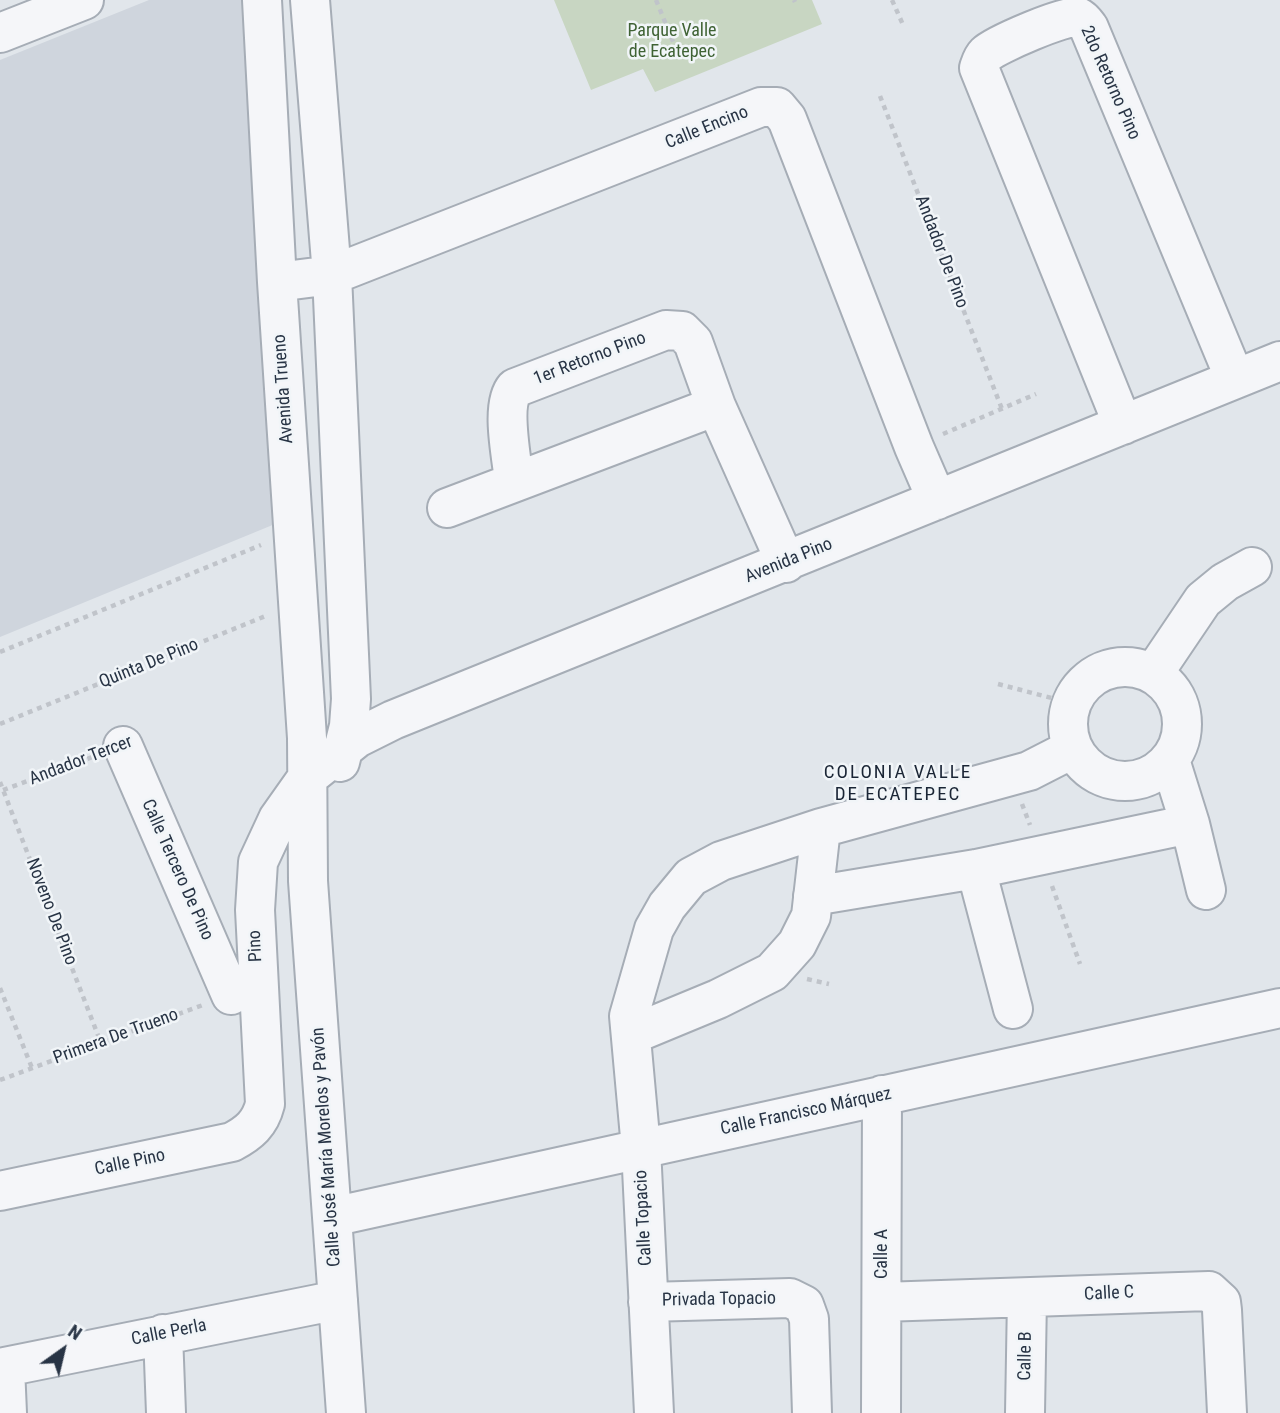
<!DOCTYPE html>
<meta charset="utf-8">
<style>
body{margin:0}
#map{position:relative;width:1280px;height:1413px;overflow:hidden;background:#e1e6eb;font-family:"Roboto Condensed",sans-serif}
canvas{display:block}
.north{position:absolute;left:28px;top:1315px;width:70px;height:70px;-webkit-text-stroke:5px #f1f5f8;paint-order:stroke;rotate:34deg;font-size:19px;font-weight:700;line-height:28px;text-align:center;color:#283445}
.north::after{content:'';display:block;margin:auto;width:24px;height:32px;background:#283445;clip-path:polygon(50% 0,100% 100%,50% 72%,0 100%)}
</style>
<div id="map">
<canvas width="1280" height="1413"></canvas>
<div class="north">N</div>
</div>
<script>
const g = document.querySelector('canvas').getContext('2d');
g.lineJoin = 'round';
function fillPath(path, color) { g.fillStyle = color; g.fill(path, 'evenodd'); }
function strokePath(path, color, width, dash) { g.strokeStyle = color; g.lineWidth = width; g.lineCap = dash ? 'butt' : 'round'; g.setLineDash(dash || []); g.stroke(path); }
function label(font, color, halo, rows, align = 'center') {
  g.font = font + ' "Roboto Condensed",sans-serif'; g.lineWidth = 5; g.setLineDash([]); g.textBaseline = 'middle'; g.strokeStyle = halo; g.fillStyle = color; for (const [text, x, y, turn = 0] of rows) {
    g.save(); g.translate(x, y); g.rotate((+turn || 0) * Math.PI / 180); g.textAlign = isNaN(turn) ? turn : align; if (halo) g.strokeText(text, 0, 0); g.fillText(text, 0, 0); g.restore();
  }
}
const built = new Path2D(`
 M149,0H250L275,524L0,637V60Z`);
const green = new Path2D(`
 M554,0H812L822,24L655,92L643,69L591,90Z`);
const path = new Path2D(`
 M656,0L674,44
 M794,0L795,2
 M892,0L904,27
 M880,96L1002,409
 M943,434L1036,394
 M0,652L261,545
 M998,684L1071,703
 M0,724L268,615
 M0,782L101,1043
 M3,790L95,756
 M1022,804L1030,825
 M1052,886L1080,964
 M807,979L829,984
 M0,988L32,1068
 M0,1080L203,1005`);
const minor = new Path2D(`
 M262,0L277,282L307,738L308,881L346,1413
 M310,0L332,275L351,699L349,726L340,762
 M0,33L84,0
 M277,282L332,275L761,107H777L787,119L914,447L937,500
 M1123,425L979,68C981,62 982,58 986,54C995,45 1067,14 1078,17C1083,19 1086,24 1089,28L1235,379
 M514,481C512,459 500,405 515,388L666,330L682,331L693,342L716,406L786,563
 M447,508L716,406
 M1068 724a57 57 0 1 1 114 0a57 57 0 1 1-114 0Z
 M1153,674L1203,600L1225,582L1252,567
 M123,746L231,995
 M1170,760L1190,824L1206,890
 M976,869L1013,1009
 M813,896L976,869L1190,824
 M631,1035L718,999L772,972L797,944L811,916L821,828
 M0,1191L232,1142C249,1133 260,1124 265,1104L255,910L258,862L278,819L307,778L357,738L393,720L1280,361
 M332,1217L1280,1008
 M648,1302L790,1298L804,1305L809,1319L812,1413
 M882,1302L1209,1291L1221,1302L1222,1310L1227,1413
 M163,1334L166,1413
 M5,1367L7,1413
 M0,1368L338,1300
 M654,1413L641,1148L629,1016L654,929L667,906L691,877L721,861L821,828L1029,771L1072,749
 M881,1413L882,1095
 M1025,1413L1027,1298`);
const parkNames = [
 ["Parque Valle",672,31],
 ["de Ecatepec",672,52]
];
const streetNames = [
 ["2do Retorno Pino",1110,83,66],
 ["Calle Encino",707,128,-22],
 ["Andador De Pino",941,252,69],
 ["1er Retorno Pino",590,359,-21],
 ["Avenida Trueno",284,389,-94],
 ["Avenida Pino",789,561,-22],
 ["Quinta De Pino",149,664,-22],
 ["Andador Tercer",81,761,-21],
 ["Calle Tercero De Pino",177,870,66],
 ["Noveno De Pino",51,912,69],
 ["Pino",256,946,-93],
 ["Primera De Trueno",116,1037,-20],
 ["Calle Francisco Márquez",806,1112,-12],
 ["Calle José María Morelos y Pavón",327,1147,-94],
 ["Calle Pino",130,1163,-12],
 ["Calle Topacio",644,1218,-93],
 ["Calle A",882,1254,-90],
 ["Calle C",1109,1294,-3],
 ["Privada Topacio",719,1300,-1],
 ["Calle Perla",169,1333,-11],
 ["Calle B",1026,1356,-89]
];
const neighbourhoodNames = [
 ["COLONIA VALLE",898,773],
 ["DE ECATEPEC",898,795]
];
fillPath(built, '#cfd5dd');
fillPath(green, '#c8d6c2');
strokePath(minor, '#a6adb6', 42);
strokePath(path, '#c0c4ca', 4.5, [5, 5]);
strokePath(minor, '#f5f6f9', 38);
label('18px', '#3f6234', '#f1f5f8', parkNames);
label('18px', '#283445', '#f1f5f8', streetNames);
g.letterSpacing = '2px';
label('19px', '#1a2535', '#f1f5f8', neighbourhoodNames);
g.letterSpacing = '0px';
</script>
